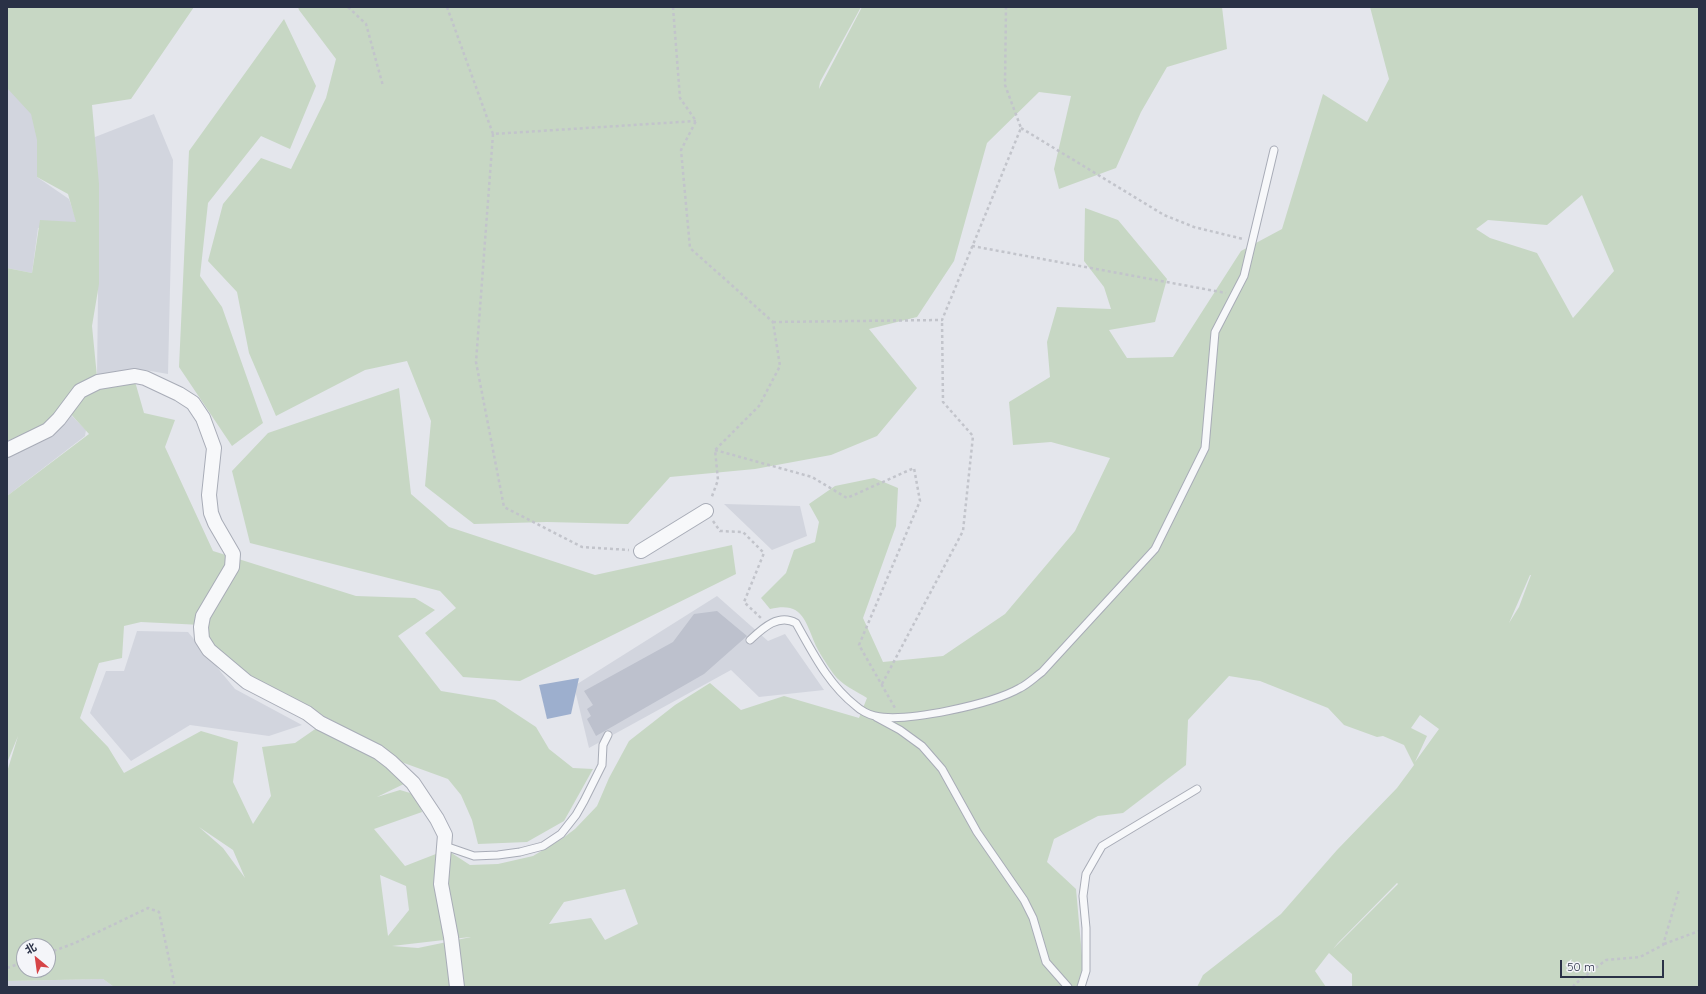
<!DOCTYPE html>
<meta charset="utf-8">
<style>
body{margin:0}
#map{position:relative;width:1706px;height:994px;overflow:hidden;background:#e4e6ec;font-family:Quicksand,"Noto Sans SC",sans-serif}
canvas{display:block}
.frame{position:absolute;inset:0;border:8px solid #2a3146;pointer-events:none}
.north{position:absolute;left:16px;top:938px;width:40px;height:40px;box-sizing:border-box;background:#f4f5f9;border:1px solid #a3a7b1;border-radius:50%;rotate:331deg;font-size:11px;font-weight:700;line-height:16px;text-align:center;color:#2a3146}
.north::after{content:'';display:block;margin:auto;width:14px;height:18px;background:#d64447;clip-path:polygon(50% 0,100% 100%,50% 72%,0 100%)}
.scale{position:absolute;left:1560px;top:960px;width:104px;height:18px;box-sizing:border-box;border:2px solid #2a3146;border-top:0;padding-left:5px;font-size:12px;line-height:14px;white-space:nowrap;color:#2a3146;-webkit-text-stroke:3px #f4f5f9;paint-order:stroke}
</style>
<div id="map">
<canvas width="1706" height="994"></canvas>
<div class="frame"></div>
<div class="north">北</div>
<div class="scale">50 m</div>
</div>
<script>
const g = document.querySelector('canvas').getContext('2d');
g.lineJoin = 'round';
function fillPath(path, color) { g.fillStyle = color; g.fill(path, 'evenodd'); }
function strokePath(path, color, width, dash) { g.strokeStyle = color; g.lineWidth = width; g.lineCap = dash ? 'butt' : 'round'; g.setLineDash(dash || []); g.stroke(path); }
const built = new Path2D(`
 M7,85L38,113L37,177L69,199L77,222L38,228L32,273L7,268Z
 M154,114L173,160L168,374L145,370L97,377L98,296L95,137Z
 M68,412L86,430L85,436L7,496V452Z
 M724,504L800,506L807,536L772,550Z
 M717,596L768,641L785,634L824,690L759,697L731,670L589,748L574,686Z
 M137,631L188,632L235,689L302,725L269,736L190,725L131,761L90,713L106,671H124Z
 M103,979L114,987H7V981Z`);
const green = new Path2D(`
 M7,7H194L131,99L92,105L99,184V284L92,326L97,377L48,426L7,441V268L32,273L40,220L76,222L68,194L37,177V140L31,114L7,88Z
 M298,7H861L820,82L819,89L862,7H1222L1227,49L1167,67L1141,112L1116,168L1059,189L1054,169L1071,96L1039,92L987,143L954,261L917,317L869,329L917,388L877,436L831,455L755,469L670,477L628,524L547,522L474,524L425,486L431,421L407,361L365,370L276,416L249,353L237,292L208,261L223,204L261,158L291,169L326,98L336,59L299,10Z
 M1370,7H1699V987H1352V974L1329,953L1315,971L1326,987H1197L1203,975L1281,914L1337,850L1397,788L1414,765L1404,745L1383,736L1377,737L1344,725L1328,708L1260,681L1229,676L1188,720L1186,765L1123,813L1098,816L1054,839L1047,862L1076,889L1083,967L1077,987H114L103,979L7,981V772L18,736L7,763V496L89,434L68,411L98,385L134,378L144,413L175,420L165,447L213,551L356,596L415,598L435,610L398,636L441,691L495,700L536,727L549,749L573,768L593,769L564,821L527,842L478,844L472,820L461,795L448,779L393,759L337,723L244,674L204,638L202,625L141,622L124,626L122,658L99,663L80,718L108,747L124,773L201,731L238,742L233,782L253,824L271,796L262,747L295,743L321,725L375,754L408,782L377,797L400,790L417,795L422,812L374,829L405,866L441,852H450L470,865L498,864L533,856L563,838L575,829L597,806L609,778L629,741L675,705L710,683L741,710L784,696L859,718L867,698C858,692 846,687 838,679C832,673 820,654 816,646C805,621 803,601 770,609L761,598L786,573L794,550L815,542L819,522L809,504L835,486L874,478L898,488L896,526L863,618L883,662L943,656L1005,614L1075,531L1110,458L1051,442L1013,445L1009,402L1050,377L1047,342L1057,307L1111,309L1104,287L1084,261L1085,208L1118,220L1167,279L1155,322L1109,330L1127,358L1173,357L1241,251L1282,229L1323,94L1367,122L1389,79ZM1582,195L1614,271L1573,318L1537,253L1490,238L1476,229L1488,220L1547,225ZM1531,575L1519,607L1509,623L1530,575ZM1420,715L1439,729L1415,762L1427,736L1411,728ZM199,827L233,850L245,878L223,848ZM380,875L406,886L409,910L388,936ZM1397,883L1398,884L1333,949L1338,943ZM625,889L638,924L605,940L591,918L549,924L564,902ZM471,937L418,948L392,946L470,937ZM24,946H48V970H24Z
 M284,19L316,86L290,149L261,136L208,203L200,276L222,307L263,423L232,446L179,367L189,151Z
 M399,388L411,494L449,527L595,575L732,545L736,574L520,681L463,677L425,633L456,608L440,591L250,543L232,471L268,433Z`);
const water = new Path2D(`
 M579,678L571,714L547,719L539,685Z`);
const building = new Path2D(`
 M717,611L747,636L704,674L596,736L587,719L591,716L587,709L593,705L584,691L673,642L694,614Z`);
const path = new Path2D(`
 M348,7L366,24L383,86
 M447,7L493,134L696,121
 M673,7L680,98L696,121L681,150L690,248L773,322L780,366L759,406L715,450L718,480L711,499
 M1021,128L1164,215L1194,227L1243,239
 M493,134L476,362L504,507L582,547L629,550
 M972,246L1226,293
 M773,322L942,320L1021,128L1005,85L1006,7
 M715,450L812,477L847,498L914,468L920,501L859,645L895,708
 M713,521L720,531L743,532L764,553L744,602L761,618
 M882,684L963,531L973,436L943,402L942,320
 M1664,944L1699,931
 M48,953L75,943L148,908L159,912L175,987
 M7,968L24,962
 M1573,987L1575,984L1606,960L1640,957L1663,945L1679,890`);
const service = new Path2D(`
 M750,640C762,629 778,613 796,623C813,653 828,684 856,706C860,710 869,715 875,716C906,723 992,704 1020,688C1028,684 1035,677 1042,672L1155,549L1205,448L1215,332L1244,276L1274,150
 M876,717L900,730L922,746L942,769L977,832L1024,900L1033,918L1046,962L1068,987
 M445,846L474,856L498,855L520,852L543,846L561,834L576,815L584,801L602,765L603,745L608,735
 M1081,987L1086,971V928L1083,896L1086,874L1102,846L1197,789`);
const minor = new Path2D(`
 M7,450L48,430L59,419L80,391L98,382L135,376L145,378L179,394L193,403L203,418L214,448L209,495L211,513L215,523L233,554L232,567L203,616L201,627L202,639L209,650L247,682L307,713L320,723L378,752L391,762L413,783L437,819L445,835L441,884L451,937L457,987
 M641,551L706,511`);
fillPath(built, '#d2d5de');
fillPath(green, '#c7d7c4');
fillPath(water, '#9dafce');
fillPath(building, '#bdc1cd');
strokePath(service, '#a8acb7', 9);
strokePath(minor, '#a8acb7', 16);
strokePath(path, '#c2c4cb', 2.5, [3, 3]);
strokePath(service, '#f7f8fa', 7);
strokePath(minor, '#f7f8fa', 14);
</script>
